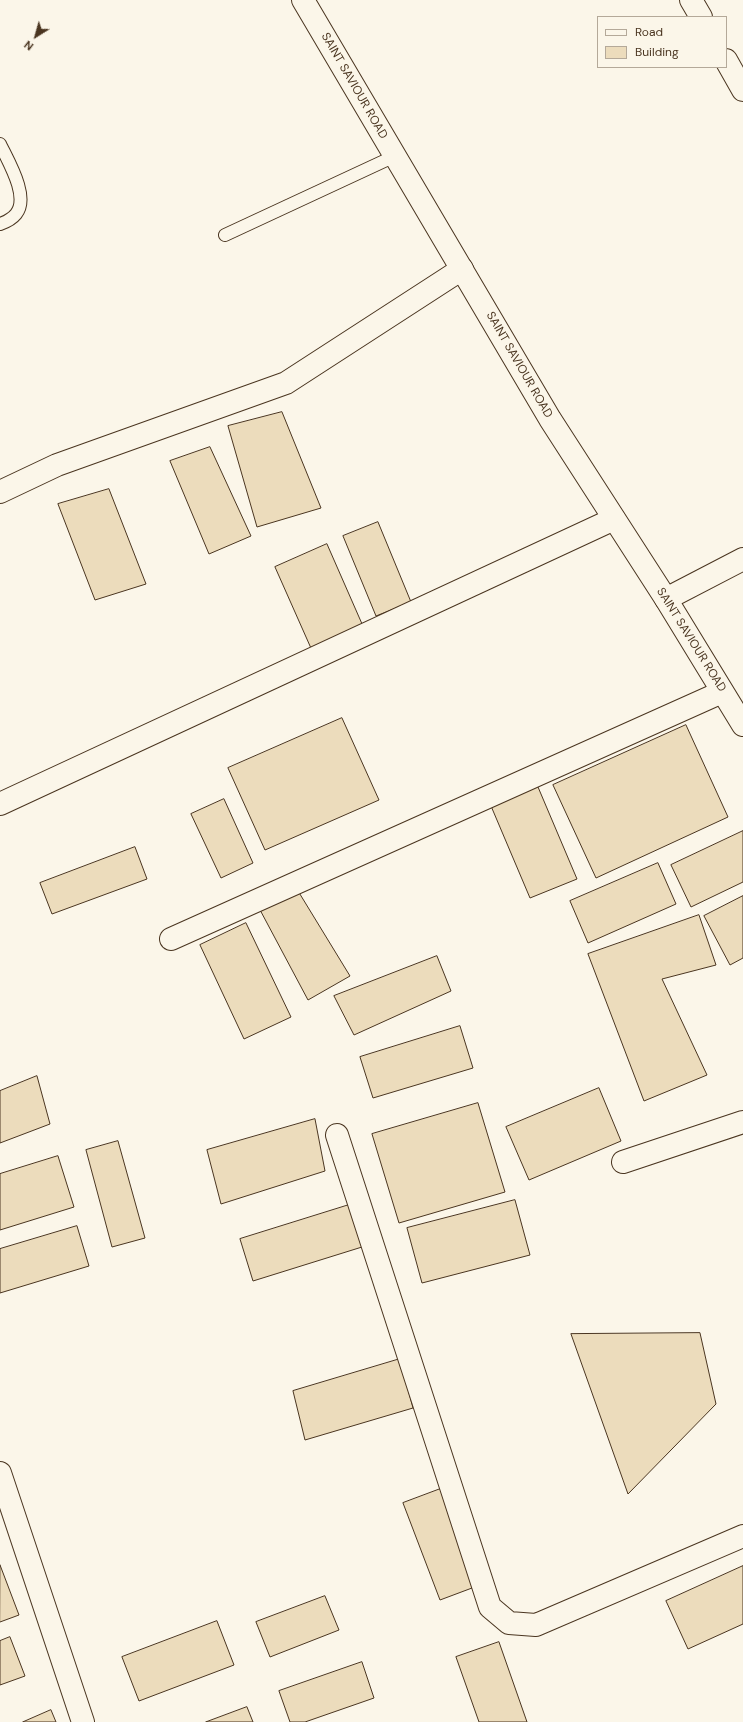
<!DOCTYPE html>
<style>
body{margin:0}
#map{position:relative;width:743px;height:1722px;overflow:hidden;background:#fbf6e9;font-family:"DM Sans",sans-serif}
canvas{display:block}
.legend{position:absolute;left:597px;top:16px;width:130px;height:52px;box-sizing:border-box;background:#fbf6e9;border:1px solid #b4a999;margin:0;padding:5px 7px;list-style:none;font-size:12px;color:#4a3520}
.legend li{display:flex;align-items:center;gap:8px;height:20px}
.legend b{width:20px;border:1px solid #b4a999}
.north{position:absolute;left:16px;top:16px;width:40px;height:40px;-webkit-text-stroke:3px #fbf6e9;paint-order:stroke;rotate:217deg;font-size:11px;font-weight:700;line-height:16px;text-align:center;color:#4a3520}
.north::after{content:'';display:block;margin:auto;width:14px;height:18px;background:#4a3520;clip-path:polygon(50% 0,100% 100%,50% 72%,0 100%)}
</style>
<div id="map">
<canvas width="743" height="1722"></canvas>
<ul class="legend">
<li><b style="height:5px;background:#fbf6e9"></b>Road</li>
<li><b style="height:11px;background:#ecdcbc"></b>Building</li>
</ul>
<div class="north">N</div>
</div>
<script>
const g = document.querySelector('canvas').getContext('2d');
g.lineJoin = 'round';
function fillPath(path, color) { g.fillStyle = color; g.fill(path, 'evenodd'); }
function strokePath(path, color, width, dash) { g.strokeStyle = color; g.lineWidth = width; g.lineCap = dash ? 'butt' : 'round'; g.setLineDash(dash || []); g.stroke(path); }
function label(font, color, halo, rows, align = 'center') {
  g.font = font + ' "DM Sans",sans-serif'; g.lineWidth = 3; g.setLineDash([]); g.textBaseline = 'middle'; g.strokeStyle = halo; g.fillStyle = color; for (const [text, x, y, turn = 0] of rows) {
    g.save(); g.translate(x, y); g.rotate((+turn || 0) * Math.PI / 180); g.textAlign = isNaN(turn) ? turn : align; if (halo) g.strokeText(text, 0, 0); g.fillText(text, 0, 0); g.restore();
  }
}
const building = new Path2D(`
 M282,412L321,508L257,527L228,426Z
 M210,447L251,536L209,554L170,461Z
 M109,489L146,584L95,600L58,504Z
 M378,522L411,602L376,616L343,536Z
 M327,544L366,633L314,655L275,567Z
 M342,718L379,800L265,850L228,768Z
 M686,725L728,817L596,878L553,785Z
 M538,787L577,879L530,898L491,806Z
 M224,799L253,863L221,878L191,814Z
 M743,831V882L691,907L671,865Z
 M135,847L147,879L52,914L40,883Z
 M658,863L676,904L588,943L570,901Z
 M295,886L350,976L308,1000L259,908Z
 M743,896V958L730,965L704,916Z
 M699,915L716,965L662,979L707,1075L644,1101L588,954Z
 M246,923L291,1017L244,1039L200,945Z
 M437,956L451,991L354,1035L334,996Z
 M460,1026L473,1068L373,1098L360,1057Z
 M37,1076L50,1124L0,1143V1091Z
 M599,1088L621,1141L529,1180L506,1127Z
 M478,1103L505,1192L399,1223L372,1134Z
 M315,1119L325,1171L221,1204L207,1150Z
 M118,1141L145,1238L112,1247L86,1150Z
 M58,1156L74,1207L0,1230V1174Z
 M515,1200L530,1255L422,1283L407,1228Z
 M349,1205L362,1247L253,1281L240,1239Z
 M77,1226L89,1266L0,1293V1249Z
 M700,1333L716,1404L628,1494L571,1334Z
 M400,1359L413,1408L305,1440L293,1391Z
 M443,1488L480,1585L440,1600L403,1503Z
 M0,1565L19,1615L0,1622Z
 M743,1566V1624L688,1649L666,1601Z
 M325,1596L339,1630L270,1657L256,1622Z
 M217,1621L234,1665L139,1701L122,1657Z
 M10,1637L25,1676L0,1685V1641Z
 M499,1642L527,1722H479L456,1657Z
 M362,1662L374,1698L305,1722H290L279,1691Z
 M247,1707L253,1722H206Z
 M51,1710L56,1722H23Z`);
const lane = new Path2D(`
 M0,144C8,161 30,197 16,214C12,219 6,222 0,224
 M225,235L395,156`);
const street = new Path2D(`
 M691,0L701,17
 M726,60L743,90
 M0,492L57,465L286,383L462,269
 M666,599L743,559
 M0,804L614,519
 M171,939L722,692
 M337,1135L490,1607L509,1623L536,1625L743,1536
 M623,1162L743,1122
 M0,1473L83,1722`);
const secondary = new Path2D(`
 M303,0L550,419L666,599L743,725`);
const streetNames = [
 ["SAINT SAVIOUR ROAD",354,86,60],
 ["SAINT SAVIOUR ROAD",519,365,60],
 ["SAINT SAVIOUR ROAD",691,640,58]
];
fillPath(building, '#ecdcbc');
strokePath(building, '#4a3520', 1);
strokePath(lane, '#4a3520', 14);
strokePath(street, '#4a3520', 24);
strokePath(secondary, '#4a3520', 24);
strokePath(lane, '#fbf6e9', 12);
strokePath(street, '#fbf6e9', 22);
strokePath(secondary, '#fbf6e9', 22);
label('12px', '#4a3520', '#fbf6e9', streetNames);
</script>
